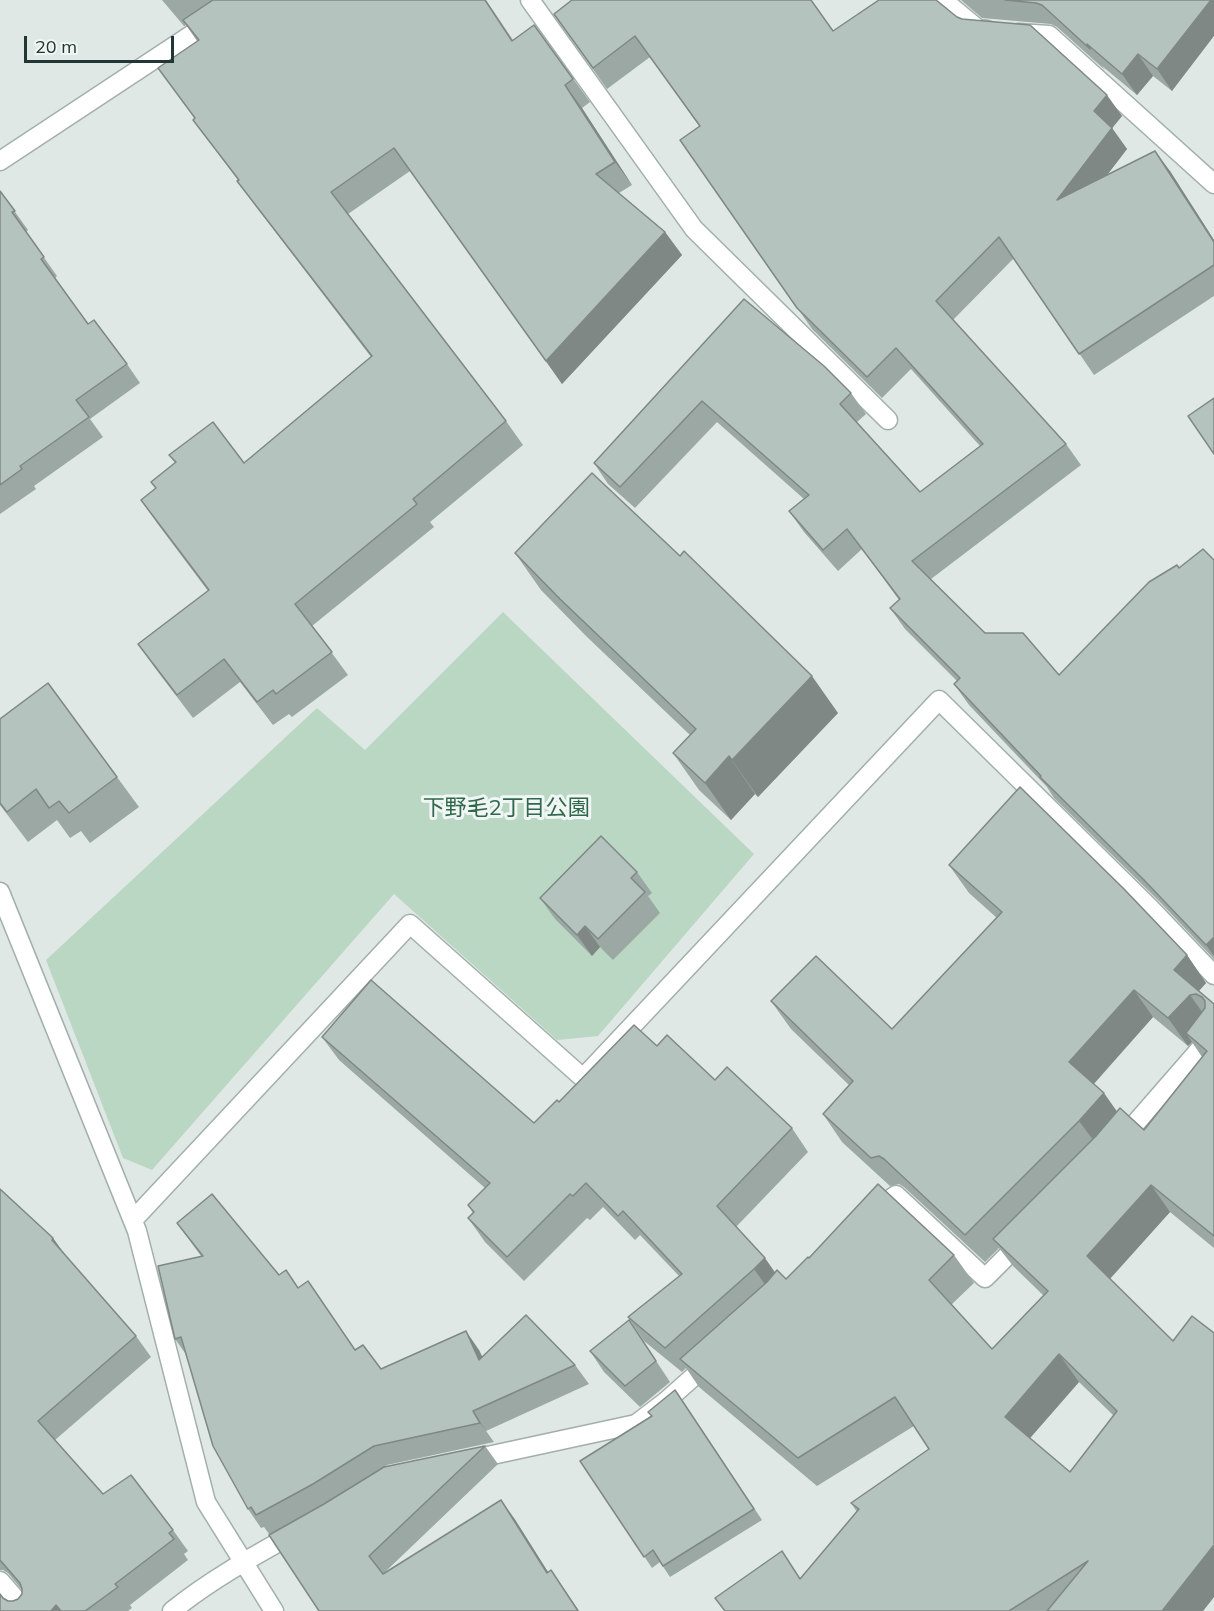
<!DOCTYPE html>
<meta charset="utf-8">
<style>
body{margin:0}
#map{position:relative;width:1214px;height:1611px;overflow:hidden;background:#dfe8e5;font-family:Mulish,sans-serif}
canvas{display:block}
.scale{position:absolute;left:24px;top:36px;width:150px;height:27px;box-sizing:border-box;border:3px solid #223632;border-top:0;padding-left:8px;font-size:18px;line-height:21px;white-space:nowrap;color:#223632;-webkit-text-stroke:4px #eff6f3;paint-order:stroke}
</style>
<div id="map">
<canvas width="1214" height="1611"></canvas>
<div class="scale">20 m</div>
</div>
<script>
const g = document.querySelector('canvas').getContext('2d');
g.lineJoin = 'round';
function fillPath(path, color) { g.fillStyle = color; g.fill(path, 'evenodd'); }
function strokePath(path, color, width, dash) { g.strokeStyle = color; g.lineWidth = width; g.lineCap = dash ? 'butt' : 'round'; g.setLineDash(dash || []); g.stroke(path); }
function label(font, color, halo, rows, align = 'center') {
  g.font = font + ' Mulish,"Noto Sans JP",sans-serif'; g.lineWidth = 6; g.setLineDash([]); g.textBaseline = 'middle'; g.strokeStyle = halo; g.fillStyle = color; for (const [text, x, y, turn = 0] of rows) {
    g.save(); g.translate(x, y); g.rotate((+turn || 0) * Math.PI / 180); g.textAlign = isNaN(turn) ? turn : align; if (halo) g.strokeText(text, 0, 0); g.fillText(text, 0, 0); g.restore();
  }
}
const green = new Path2D(`
 M503,612L754,854L598,1036L557,1040L394,894L152,1170L123,1158L46,960L317,708L365,750Z`);
const street = new Path2D(`
 M530,0L694,229L888,420
 M943,0L978,29L987,30
 M1018,33L1049,35L1214,184
 M0,161L244,0
 M0,892L137,1231L206,1502L274,1611
 M1120,1141L1214,1033
 M873,1212L896,1195L985,1278L1023,1240
 M133,1220L410,924L583,1078L939,700L1151,909L1214,975
 M469,1460L636,1424L665,1402L709,1363
 M0,1581L26,1611
 M172,1611C210,1580 254,1556 297,1532`);
const wall = new Path2D(`
 M162,0H486L513,40L534,25L590,102L582,108L632,185L619,193L665,232L682,255L562,384L410,171L348,214L506,421L523,445L430,522L434,527L312,626L348,675L292,717L289,714L273,725L240,682L193,718L155,668L138,644L208,591L157,523L141,500L156,488L151,482L175,463L169,455L244,463L371,357L254,204L238,180L193,120L194,118L197,41L186,25L184,26Z
 M961,0H1214L1172,91L1153,76L1137,95L1102,66L1105,70L1057,27L1051,24L982,18Z
 M554,14L833,31L957,17L1122,116L1112,128L1127,149L1107,175L1170,171L1214,240V296L1094,375L1014,258L953,320L1066,444L1081,465L931,579L985,633L1059,675L1179,568L1214,560V959L1159,901L1054,798L1047,787L969,705L954,684L957,681L905,629L890,608L899,600L862,549L838,571L804,532L789,511L804,499L717,422L635,508L608,484L594,463L744,299L851,393L866,414L857,422L920,492L980,446L911,369L882,398L812,329L680,140L699,126L650,57L607,89Z
 M0,191L28,230L26,232L57,276L55,278L88,324L127,364L140,383L90,419L103,437L34,486L36,489L0,514Z
 M515,553L838,713L758,797L755,794L731,820L699,790L673,753L690,735L586,636L541,590Z
 M0,719L117,777L139,807L90,843L81,831L70,838L57,820L28,842L0,805Z
 M949,865L1187,955L1206,983L1199,991L1214,1004V1248L1170,1212L1110,1279L1214,1597L1203,1611H724L801,1579L857,1512L851,1503L929,1449L914,1426L817,1486L699,1387L686,1368L682,1372L644,1341L628,1317L679,1276L640,1235L635,1240L603,1207L590,1220L587,1218L524,1281L485,1242L468,1218L473,1213L468,1205L485,1188L339,1060L322,1037L534,1123L559,1102L657,1046L715,1080L792,1128L808,1152L736,1227L775,1273L786,1279L809,1258L954,1255L974,1283L951,1305L992,1349L1044,1296L1013,1266L999,1248L985,1262L904,1187L899,1184L890,1186L842,1142L823,1114L849,1085L791,1029L771,1001L892,1029L997,918L969,893ZM1153,1017L1188,1046L1192,1042L1202,1057L1144,1130L1117,1112L1094,1084ZM1079,1382L1114,1416L1070,1472L1030,1438Z
 M637,872L652,893L648,896L660,913L613,960L600,947L592,956L555,919L540,898Z
 M0,1189L53,1238L67,1258L136,1336L151,1357L55,1440L103,1494L173,1530L188,1551L184,1554L188,1560L130,1605L132,1608L128,1611H0L3,1598L8,1601H13L18,1599L22,1594V1590L8,1573L3,1570H0Z
 M177,1223L279,1275L298,1288L355,1350L381,1369L479,1350L482,1357L575,1365L589,1384L486,1431L494,1442L387,1465L385,1467L485,1446L498,1464L385,1572L514,1518L548,1572L564,1589L579,1611H319L269,1534L264,1527L261,1528L248,1509L185,1353L175,1339L201,1256Z
 M643,1341L670,1382L640,1407L604,1372L590,1351Z
 M683,1401L762,1520L670,1577L660,1562L652,1568L580,1461L651,1416L648,1412Z`);
const shadedWall = new Path2D(`
 M1211,0H1214V36L1172,91L1157,69Z
 M1138,54L1153,76L1137,95L1122,74Z
 M565,85L582,108L632,185L615,162Z
 M1107,95L1122,116L1109,132L1094,111Z
 M1112,128L1127,149L1072,221L1057,200Z
 M1155,151L1170,171L1214,240V242Z
 M665,232L682,255L562,384L546,361Z
 M812,676L838,713L758,797L732,760Z
 M729,756L755,794L731,820L705,783Z
 M585,926L600,947L592,956L577,935Z
 M1214,937V956L1206,945Z
 M1187,955L1206,983L1196,994L1174,970Z
 M1134,990L1153,1017L1089,1089L1069,1062Z
 M1190,995L1210,1023L1186,1033L1192,1042L1188,1046L1168,1018Z
 M1104,1093L1123,1120L1099,1148L1079,1121Z
 M1151,1185L1170,1212L1106,1283L1087,1256Z
 M53,1238L68,1259L52,1240Z
 M765,1258L781,1281L771,1293L754,1269Z
 M466,1331L479,1350L493,1379L479,1360Z
 M1059,1354L1079,1382L1024,1445L1005,1417Z
 M473,1411L486,1431L494,1442L480,1423Z
 M501,1500L514,1518L560,1591L547,1573Z
 M1214,1545V1597L1203,1611H1162Z
 M551,1570L564,1589L579,1611H578Z
 M56,1605L60,1611H51Z`);
const building = new Path2D(`
 M213,0H485L512,41L534,25L573,79L565,85L615,162L596,174L665,232L546,361L394,148L331,192L506,421L413,499L417,504L295,604L332,652L276,694L273,690L257,702L224,659L177,695L138,644L209,590L141,500L156,488L151,482L176,462L169,455L213,422L244,463L372,356L237,181L239,180L193,120L195,118L158,68L199,40L183,20Z
 M572,0H811L833,31L879,0H936L957,17L962,19L1030,25L1107,95L1094,111L1112,128L1057,200L1155,151L1214,242V265L1079,354L999,237L936,301L1066,444L912,561L985,633H1023L1059,675L1149,582L1177,565L1179,568L1203,549L1214,560V937L1206,945L1144,880L1040,777L1041,776L954,684L960,678L890,608L900,599L847,529L823,550L789,511L809,495L702,401L620,487L594,463L744,299L824,366L851,393L840,404L920,492L983,444L896,348L867,377L797,308L680,140L700,126L635,36L593,68L554,14Z
 M1005,0H1211L1157,69L1138,54L1122,74L1087,44L1090,49L1042,5L1036,3Z
 M0,191L15,211L12,212L44,257L41,259L88,324L94,320L127,364L76,400L89,417L20,466L22,469L0,485Z
 M1214,398V454L1188,416Z
 M592,473L680,556L684,551L812,676L732,760L729,756L705,783L673,753L696,729L560,599L515,553Z
 M48,683L117,777L69,813L59,801L49,808L36,789L7,812L0,803V719Z
 M1020,787L1124,889L1187,955L1174,970L1214,1004V1236L1151,1185L1087,1256L1173,1341L1192,1316L1214,1333V1545L1162,1611H1047L1088,1561L1009,1611H725L715,1598L782,1551L800,1579L859,1509L851,1503L929,1449L895,1397L798,1458L680,1359L767,1282L777,1270L786,1279L808,1257L809,1258L878,1184L954,1255L929,1280L992,1349L1048,1291L993,1239L1096,1136L1120,1108L1144,1130L1207,1051L1186,1033L1205,1008V1001L1202,997L1196,994L1190,995L1168,1018L1134,990L1069,1062L1104,1093L1079,1121L965,1235L884,1159L879,1156L871,1158L823,1114L853,1081L771,1001L816,956L892,1029L1002,912L949,865ZM1059,1354L1117,1411L1070,1472L1005,1417Z
 M601,836L637,872L631,878L645,892L598,939L585,926L577,935L540,898Z
 M371,980L534,1123L557,1100L559,1102L634,1025L657,1046L667,1035L715,1080L727,1067L792,1128L717,1206L765,1258L754,1269L665,1348L628,1317L682,1274L623,1211L618,1216L586,1183L573,1196L570,1194L507,1257L468,1218L474,1212L468,1205L490,1183L322,1037Z
 M0,1189L53,1238L52,1240L136,1336L38,1421L103,1494L131,1475L173,1530L169,1533L174,1539L115,1584L118,1587L85,1611H61L56,1605L51,1611H0V1594L3,1598L8,1601H13L18,1599L22,1594V1589L20,1583L0,1560Z
 M212,1194L279,1275L286,1270L298,1288L308,1281L355,1350L363,1345L381,1369L466,1331L479,1360L526,1315L575,1365L473,1411L480,1423L374,1446L313,1484L256,1515L251,1507L248,1509L213,1446L181,1337L175,1339L158,1266L203,1256L177,1223Z
 M629,1320L656,1361L625,1386L590,1351Z
 M675,1390L754,1509L663,1566L653,1550L644,1557L580,1461L652,1416L648,1412Z
 M485,1446L369,1556L383,1574L501,1500L547,1573L551,1570L578,1611H319L269,1535L324,1504L384,1467Z`);
const parkNames = [
 ["下野毛2丁目公園",506,808]
];
fillPath(green, '#bad7c4');
strokePath(street, '#a3afac', 21);
strokePath(street, '#fff', 18);
fillPath(wall, '#9ca8a3');
fillPath(shadedWall, '#7f8885');
fillPath(building, '#b5c3be');
strokePath(building, '#7f8885', 1.5);
label('22px', '#31684b', '#eff6f3', parkNames);
</script>
